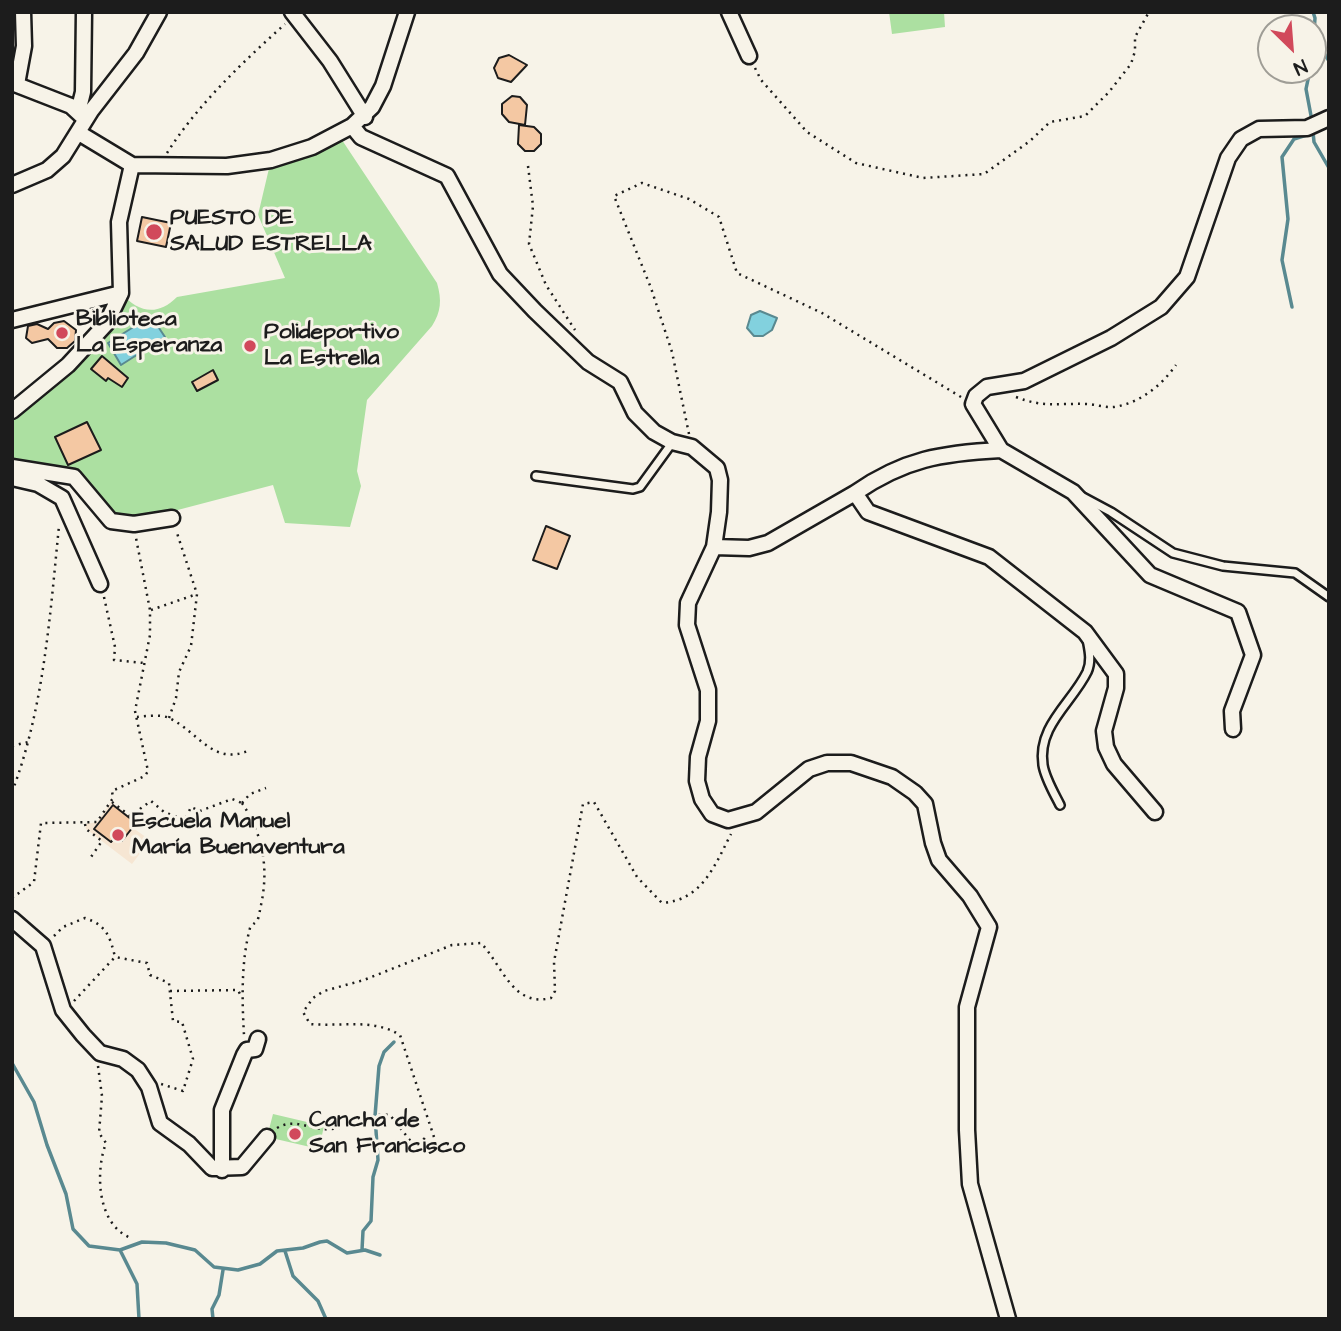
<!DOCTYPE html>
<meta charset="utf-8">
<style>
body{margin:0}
#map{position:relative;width:1341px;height:1331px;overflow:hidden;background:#f7f3e8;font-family:"Architects Daughter",sans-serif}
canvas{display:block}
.frame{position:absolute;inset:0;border:14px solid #1c1c1c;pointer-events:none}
.north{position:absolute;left:1257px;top:14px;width:70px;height:70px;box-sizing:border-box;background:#f7f3e8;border:2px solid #9f9d96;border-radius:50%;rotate:155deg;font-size:19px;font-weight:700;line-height:28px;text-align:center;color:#1c1c1c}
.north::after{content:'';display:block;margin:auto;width:24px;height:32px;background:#d1495b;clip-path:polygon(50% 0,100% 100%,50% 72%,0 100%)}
</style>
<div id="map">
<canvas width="1341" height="1331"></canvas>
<div class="frame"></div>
<div class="north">N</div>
</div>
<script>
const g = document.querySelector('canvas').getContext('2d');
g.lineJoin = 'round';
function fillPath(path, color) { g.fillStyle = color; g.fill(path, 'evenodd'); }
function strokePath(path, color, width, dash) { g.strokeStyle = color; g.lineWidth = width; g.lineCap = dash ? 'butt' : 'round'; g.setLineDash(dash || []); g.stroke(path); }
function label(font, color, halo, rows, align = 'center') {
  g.font = font + ' "Architects Daughter",sans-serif'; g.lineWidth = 6; g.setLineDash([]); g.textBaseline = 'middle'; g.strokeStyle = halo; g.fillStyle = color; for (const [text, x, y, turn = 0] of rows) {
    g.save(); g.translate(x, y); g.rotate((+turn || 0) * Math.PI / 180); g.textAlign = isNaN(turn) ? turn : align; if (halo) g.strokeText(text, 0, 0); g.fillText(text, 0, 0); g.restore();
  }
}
const built = new Path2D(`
 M111,802L137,822L133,828L150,840L132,864L86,829L85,824L97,822Z`);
const green = new Path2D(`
 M889,12H944L945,27L892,34Z
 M338,134L437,283C442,300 441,312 432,326L367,400L357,471L361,486L350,527L285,523L273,485L170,512L111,521L74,477L12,467V411L68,365L121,293C138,312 157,317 177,297L285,278L258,215L271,160Z
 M273,1114L324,1126L319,1149L267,1137Z`);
const water = new Path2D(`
 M760,311L777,318L772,330L763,336H754L747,328L751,315Z
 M151,316L165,337L121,365L108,343Z`);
const stream = new Path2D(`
 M1313,12L1315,18L1313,48
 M1315,39L1329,61
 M1310,70L1306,89L1312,121
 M1313,132L1314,142L1329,168
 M1292,307L1282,260L1288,219L1282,157L1294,139L1313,133
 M12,1063L34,1102L47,1145L66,1194L73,1229L89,1246L120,1250
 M120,1250L142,1242L166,1243L195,1250L214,1267L238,1270L260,1264L277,1251L303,1248L320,1242L327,1241L347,1253L365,1250L380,1255
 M120,1250L137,1284L139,1319
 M362,1250L363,1231L371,1221L373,1177L378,1160L375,1116L379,1066L384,1052L394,1042
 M285,1251L293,1276L318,1301L326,1319
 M213,1319L212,1309L219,1295L223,1270`);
const building = new Path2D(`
 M509,55L527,65L511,82L498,78L494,68L499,58Z
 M512,96L520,97L527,105L525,125L509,122L502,114V104Z
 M519,125L534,127L541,134V144L534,151H525L518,144Z
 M142,217L171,223L166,247L137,241Z
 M64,321L76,330L75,341L67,348H57L48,339L32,343L26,338L28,326L37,324L48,329L54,323Z
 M102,356L128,378L122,387L108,378L106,381L91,369Z
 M213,370L218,380L197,391L192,382Z
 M87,422L101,450L68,465L55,437Z
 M546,526L570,536L557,569L533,560Z
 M113,805L136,823L122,841L116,836L111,842L94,829Z`);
const path = new Path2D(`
 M755,68L761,80L807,132L856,163L923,178L984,174L1030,141L1050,122L1085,116L1109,92L1131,64L1135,51V37L1149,12
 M167,153C198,104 242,63 285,24
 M528,166L533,206L529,244L546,285L575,330
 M1016,397C1044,408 1058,403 1086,404C1095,404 1105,408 1114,407C1140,403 1161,386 1176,365
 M689,434L672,352L651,288L614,196L642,183L689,199L719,217L737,273L822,313L961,397
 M104,597L115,647L114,660L144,663
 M151,610L197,594
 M137,717C146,716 161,714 169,718C199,732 213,767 250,750
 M169,718L176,698L179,672L191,646L197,594L176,530
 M12,746L28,742
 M12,792C44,708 50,615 59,526
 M112,802L130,816L151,801L164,812L185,820L191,807L200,811L232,799L242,803
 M242,803C263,835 269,868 261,905C260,909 259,918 257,921C254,924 251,925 250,928C241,962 242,1000 244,1035
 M242,803L250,794L266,788
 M85,824L86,829L102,841L91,857
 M12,898L34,882L41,823L97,822L113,798L112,791L145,776L148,771L135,711L150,635V610L136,538
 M54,936L63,927L85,918C106,925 110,936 115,957
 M170,991L238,990L242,998
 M74,1001L115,957L147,963L150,975L169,983L173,1021L182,1022L193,1059L183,1091L161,1084
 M98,1066L102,1096L99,1133L106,1143C95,1172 97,1225 131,1238
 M277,1128C296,1117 311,1131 331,1129C351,1128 369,1112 390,1115L416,1148L437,1146L400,1035C373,1018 340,1027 310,1024L303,1012L313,998L324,991L364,980L452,945L481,943C502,965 513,1008 551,998L555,991L554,962L583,804L594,802L637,877L662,903C702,900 714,867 731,834`);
const service = new Path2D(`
 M536,476L633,489L640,487L672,443
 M1083,497L1111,512L1173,553L1223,566L1295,573L1329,597
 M1060,805C1054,793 1045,778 1043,765C1037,726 1072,703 1087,672C1092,661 1089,650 1087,639`);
const minor = new Path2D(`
 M292,12L330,61L365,117
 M729,12L749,56
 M12,83L71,106L84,118
 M17,84L24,46L23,12
 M78,112L83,92L84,12
 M352,126L361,137L447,176L500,274L535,311L588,362L620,382L635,413L654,432L672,442L692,447L717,468L720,480L719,512L714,547L688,603L687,625L708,690V721L698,757L697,781L702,799L712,814L728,820L756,812L809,769L827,763H851L892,777L915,793L925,804L933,843L939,860L970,896L989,927L967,1007V1130L970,1184L1008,1319
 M79,133L132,165L227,166L271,160L312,147L352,126L372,107L383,86L407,12
 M12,185L47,170L63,156L91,111L136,53L159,12
 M12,320L121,293
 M12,411L68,365L106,324L121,293L119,222L132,165
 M12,467L74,477L111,521L134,524L172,518
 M12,478L38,484L62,498L100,584
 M855,493C904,459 942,453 1001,450
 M714,547L749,548L768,543L855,493L868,512L989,557L1085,632L1116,674V688L1104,731L1106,747L1114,764L1155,812
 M1233,729L1232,711L1253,655L1238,612L1150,575L1073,492L1001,450L973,404L976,396L987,387L1024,381L1111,338L1161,307L1187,277L1228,158L1241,139L1259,129L1307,128L1329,118
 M12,919L43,946L63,1010L83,1035L100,1053L123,1059L138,1070L149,1087L160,1123L189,1144L212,1168L242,1167L267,1137
 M222,1170V1110L244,1055L247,1050L255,1049L258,1039`);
const markers = [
 [154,232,9,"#d1495b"],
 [62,333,7,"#d1495b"],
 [250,346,7,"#d1495b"],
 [118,835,7,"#d1495b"],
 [295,1134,7,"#d1495b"]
];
const poiNames = [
 ["PUESTO DE",170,219],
 ["SALUD ESTRELLA",170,245],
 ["Biblioteca",76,320],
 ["La Esperanza",76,346],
 ["Polideportivo",264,333],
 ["La Estrella",264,359],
 ["Escuela Manuel",132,822],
 ["María Buenaventura",132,848],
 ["Cancha de",309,1121],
 ["San Francisco",309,1147]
];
fillPath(built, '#f6e6d3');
fillPath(green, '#ace0a1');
fillPath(water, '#82d1de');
strokePath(water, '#598990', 2);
strokePath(stream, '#598990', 3.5);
fillPath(building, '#f4c8a3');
strokePath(building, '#1c1c1c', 2);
strokePath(service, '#1c1c1c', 12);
strokePath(minor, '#1c1c1c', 19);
strokePath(path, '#1c1c1c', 2.5, [2, 5]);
strokePath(service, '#f7f3e8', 7);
strokePath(minor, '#f7f3e8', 14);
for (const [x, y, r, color] of markers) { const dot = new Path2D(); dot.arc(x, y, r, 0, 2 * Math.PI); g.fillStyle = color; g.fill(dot); strokePath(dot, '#f7f3e8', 2.5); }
label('bold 23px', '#1c1c1c', '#f7f3e8', poiNames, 'left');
</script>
